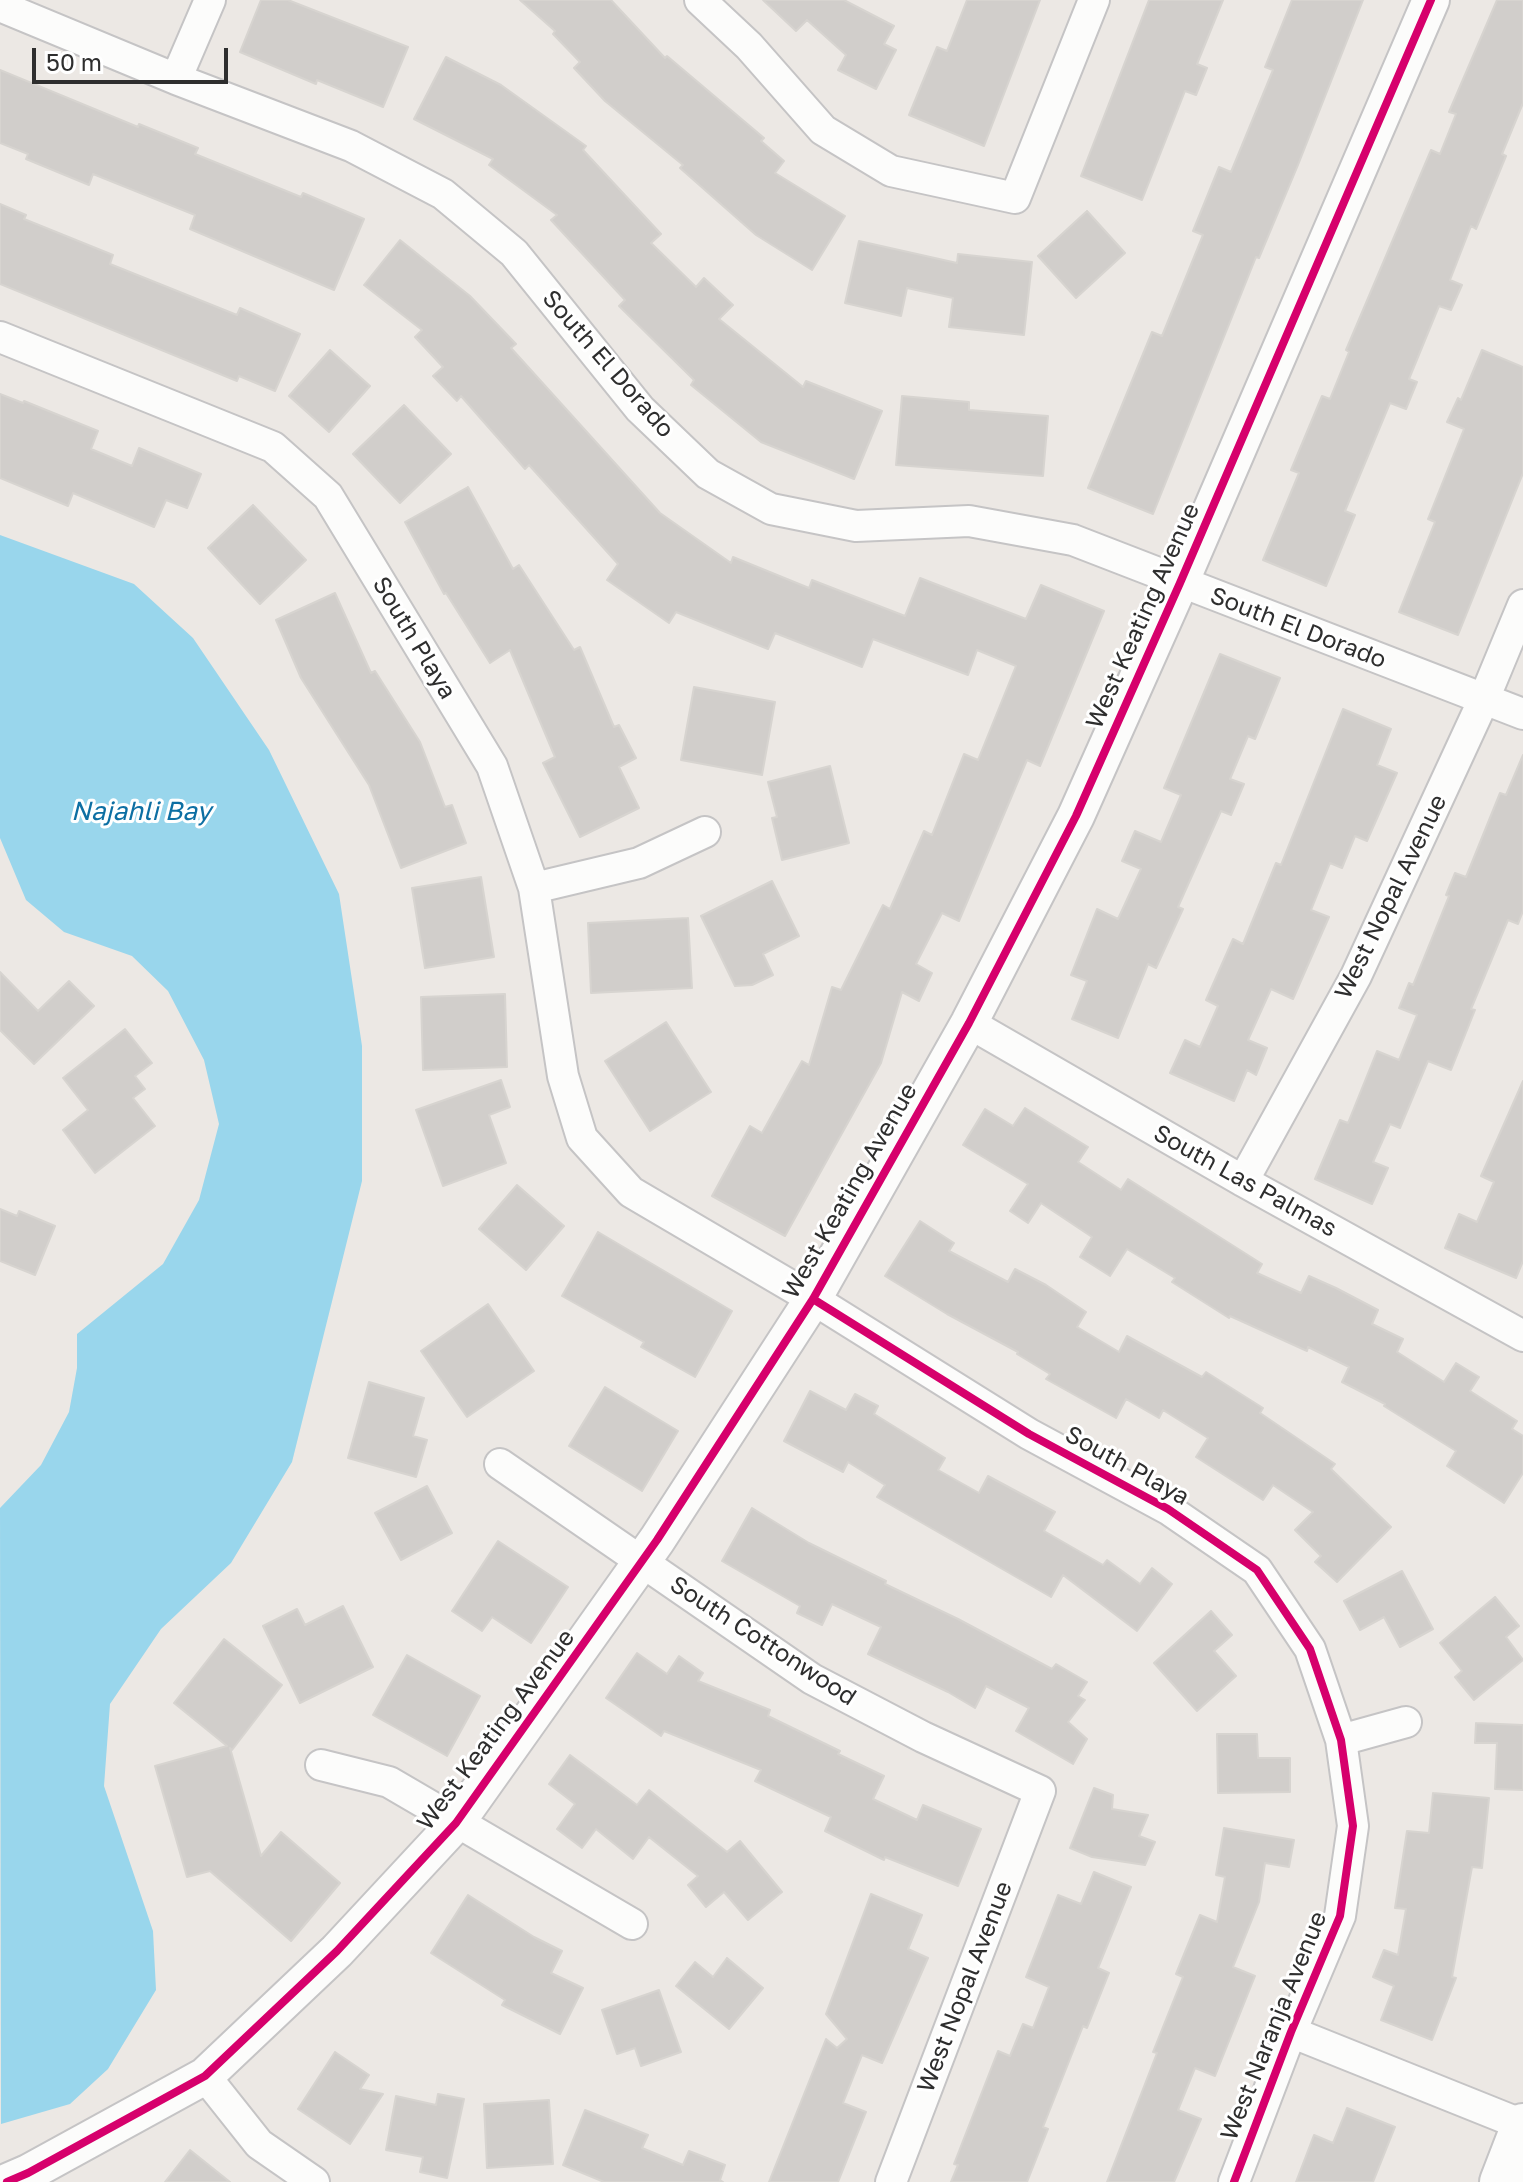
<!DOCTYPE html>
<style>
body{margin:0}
#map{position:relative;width:1523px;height:2182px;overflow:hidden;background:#ece8e4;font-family:"Golos Text",sans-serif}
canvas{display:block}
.scale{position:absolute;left:32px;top:48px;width:196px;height:36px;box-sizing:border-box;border:4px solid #2e2e2e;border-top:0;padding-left:10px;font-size:24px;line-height:28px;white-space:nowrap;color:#2e2e2e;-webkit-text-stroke:6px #fff;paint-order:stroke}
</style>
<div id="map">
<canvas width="1523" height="2182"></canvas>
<div class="scale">50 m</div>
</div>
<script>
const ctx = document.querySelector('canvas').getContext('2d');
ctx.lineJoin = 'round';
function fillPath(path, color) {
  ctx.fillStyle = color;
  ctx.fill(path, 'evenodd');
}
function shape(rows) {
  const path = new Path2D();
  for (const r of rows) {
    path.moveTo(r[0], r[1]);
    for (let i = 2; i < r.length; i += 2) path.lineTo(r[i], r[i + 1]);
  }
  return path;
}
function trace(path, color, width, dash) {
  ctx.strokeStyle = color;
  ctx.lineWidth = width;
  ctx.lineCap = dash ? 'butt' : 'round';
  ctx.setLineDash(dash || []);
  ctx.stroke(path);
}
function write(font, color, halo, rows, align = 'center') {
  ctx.font = font + ' "Golos Text",sans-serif';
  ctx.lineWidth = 6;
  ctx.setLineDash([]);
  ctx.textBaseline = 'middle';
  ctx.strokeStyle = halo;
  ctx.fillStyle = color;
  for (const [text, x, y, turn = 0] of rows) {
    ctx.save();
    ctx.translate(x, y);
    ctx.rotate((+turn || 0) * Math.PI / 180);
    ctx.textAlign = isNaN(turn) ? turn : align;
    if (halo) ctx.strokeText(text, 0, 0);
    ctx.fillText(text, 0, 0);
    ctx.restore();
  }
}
fillPath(shape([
 [0,535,134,584,193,638,269,750,339,894,362,1046,362,1181,292,1462,231,1563,161,1629,110,1704,104,1786,153,1931,156,1990,108,2069,70,2104,1,2124,0,1508,41,1465,69,1412,77,1368,77,1334,163,1264,199,1200,219,1124,204,1060,168,991,132,956,64,932,26,900,0,838]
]), '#99d6ec');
const building = shape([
 [261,0,288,0,408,47,383,107,317,80,316,84,240,52,261,0],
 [520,0,611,0,665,58,667,56,764,138,761,141,784,161,775,173,845,216,812,270,756,235,680,168,683,165,605,101,574,68,580,62,553,34,555,31,520,0],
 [763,0,844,0,894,26,884,44,896,50,876,89,838,70,846,55,807,20,796,31,763,0],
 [967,0,1040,0,984,146,909,115,937,47,947,51,967,0],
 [1149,0,1223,0,1197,64,1207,68,1196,95,1185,91,1142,200,1081,176,1149,0],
 [1292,0,1363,0,1298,165,1259,258,1256,257,1153,514,1088,488,1152,332,1162,336,1203,235,1193,231,1219,167,1231,172,1273,70,1265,67,1292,0],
 [1497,0,1523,0,1523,103,1502,154,1506,156,1476,229,1471,226,1450,280,1462,285,1451,310,1439,306,1409,379,1417,382,1406,409,1390,403,1345,511,1355,515,1326,586,1263,560,1299,473,1291,470,1322,396,1330,399,1349,352,1346,350,1431,150,1440,154,1456,114,1449,112,1497,0],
 [446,57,501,85,586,146,583,150,661,234,651,243,696,287,704,278,733,305,719,319,803,387,806,381,882,411,854,479,761,442,691,385,694,380,619,306,625,300,551,220,557,215,489,165,493,159,414,119,446,57],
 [0,70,138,127,139,124,198,148,195,154,301,197,303,193,364,219,334,290,190,229,195,215,93,174,89,185,26,159,28,154,0,143,0,70],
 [0,204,26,215,24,219,113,255,110,264,237,315,240,308,300,334,275,391,239,376,237,381,0,284,0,204],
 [1087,211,1125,253,1076,298,1038,256,1087,211],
 [400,240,470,296,516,344,511,348,660,513,731,563,733,557,809,588,812,580,905,616,920,578,1026,619,1041,585,1104,611,1040,766,1027,760,959,921,942,913,916,964,932,973,919,1001,902,992,881,1063,785,1236,712,1196,750,1126,762,1133,802,1061,809,1065,832,987,841,990,883,905,890,909,924,831,932,835,964,754,978,760,1016,666,977,650,968,675,873,639,862,667,775,633,768,649,676,612,669,623,607,580,618,564,529,465,525,469,461,396,457,401,433,376,443,367,415,337,422,330,364,285,400,240],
 [859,241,957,263,958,254,1032,262,1024,335,949,327,953,298,907,288,901,316,845,303,859,241],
 [330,350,370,386,329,432,289,396,330,350],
 [1482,350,1523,367,1523,473,1458,635,1399,612,1435,522,1428,519,1464,429,1447,422,1458,398,1461,400,1482,350],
 [0,394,23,403,24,401,98,431,91,449,132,466,139,448,201,474,187,508,166,500,154,527,73,493,68,506,0,478,0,394],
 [902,396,969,402,969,410,1048,416,1043,476,896,465,902,396],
 [404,405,451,454,400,503,353,454,404,405],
 [468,487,513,569,519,565,574,650,580,647,614,727,619,725,636,758,619,767,639,808,580,837,543,763,555,757,510,650,490,663,446,593,444,594,405,522,468,487],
 [253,505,306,560,260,604,208,548,253,505],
 [335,593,371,673,375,671,420,742,445,807,452,805,466,843,401,868,369,785,301,678,276,620,335,593],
 [1220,654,1280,678,1255,739,1248,736,1230,779,1244,784,1231,815,1221,811,1178,907,1183,909,1156,968,1148,964,1118,1038,1072,1019,1087,981,1071,975,1097,909,1118,919,1141,869,1122,861,1135,831,1161,842,1181,795,1164,788,1220,654],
 [694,687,775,702,762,775,681,760,694,687],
 [1343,709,1391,729,1377,765,1397,773,1367,841,1355,836,1342,868,1330,863,1311,910,1329,917,1293,999,1271,989,1248,1040,1267,1048,1256,1075,1247,1070,1234,1101,1170,1073,1185,1040,1200,1047,1218,1006,1206,1000,1233,939,1243,944,1276,863,1281,865,1343,709],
 [1523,755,1523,911,1518,924,1508,920,1471,1009,1475,1010,1451,1070,1428,1061,1400,1128,1390,1124,1373,1162,1388,1168,1372,1204,1315,1179,1340,1120,1348,1123,1377,1051,1399,1060,1417,1015,1399,1008,1409,983,1413,985,1449,896,1446,895,1455,873,1466,877,1500,793,1506,795,1523,755],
 [830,766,849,843,782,860,772,818,777,817,768,782,830,766],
 [481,877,494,957,425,968,412,888,481,877],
 [772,881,799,936,763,954,773,975,752,985,735,986,701,916,772,881],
 [688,918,692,988,591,993,588,923,688,918],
 [0,972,38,1011,69,981,94,1006,34,1064,0,1030,0,972],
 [505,994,507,1067,423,1070,421,997,505,994],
 [666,1022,711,1092,650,1131,605,1061,666,1022],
 [125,1029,152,1063,135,1076,145,1089,133,1098,155,1126,95,1173,63,1130,88,1110,63,1078,125,1029],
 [501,1080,510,1107,489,1115,506,1163,443,1186,416,1110,501,1080],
 [1523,1081,1523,1261,1516,1278,1445,1248,1459,1214,1477,1222,1494,1182,1481,1176,1523,1081],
 [1025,1108,1088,1147,1078,1162,1121,1190,1128,1179,1262,1264,1257,1273,1301,1293,1309,1276,1336,1288,1378,1310,1372,1324,1403,1339,1397,1352,1444,1382,1456,1363,1479,1377,1470,1391,1517,1421,1512,1429,1523,1436,1523,1473,1504,1503,1447,1466,1456,1451,1384,1406,1385,1404,1342,1382,1349,1367,1308,1347,1307,1351,1230,1316,1229,1318,1172,1282,1175,1278,1127,1249,1110,1276,1080,1257,1092,1237,1041,1203,1028,1223,1010,1211,1028,1184,963,1145,985,1109,1013,1126,1025,1108],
 [517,1185,564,1226,526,1270,479,1229,517,1185],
 [0,1209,17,1216,19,1211,55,1226,35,1275,0,1261,0,1209],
 [920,1221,954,1243,949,1251,1008,1282,1015,1269,1046,1285,1086,1312,1077,1327,1119,1352,1127,1336,1202,1377,1206,1372,1263,1408,1260,1413,1335,1464,1331,1469,1391,1527,1337,1582,1315,1562,1321,1556,1295,1530,1313,1512,1273,1485,1263,1500,1196,1457,1208,1438,1163,1410,1159,1418,1126,1399,1116,1418,1046,1379,1050,1374,1017,1354,1018,1352,947,1314,885,1276,920,1221],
 [598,1232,732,1311,695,1377,641,1347,644,1342,562,1296,598,1232],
 [488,1304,534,1371,467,1417,421,1351,488,1304],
 [369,1382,424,1398,413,1436,427,1440,416,1477,348,1458,369,1382],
 [605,1387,678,1431,642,1491,569,1446,605,1387],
 [810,1391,846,1410,855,1394,878,1406,874,1414,945,1458,938,1470,979,1493,988,1476,1055,1512,1044,1531,1103,1565,1107,1560,1140,1584,1152,1568,1172,1584,1137,1631,1063,1575,1051,1597,877,1497,885,1485,848,1462,843,1472,784,1441,810,1391],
 [427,1486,452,1533,401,1560,375,1513,427,1486],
 [752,1508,809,1543,886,1581,885,1584,958,1619,1052,1669,1056,1664,1087,1682,1078,1696,1085,1700,1068,1722,1087,1739,1073,1764,1016,1731,1029,1708,986,1686,975,1708,948,1692,868,1654,881,1627,832,1604,822,1625,797,1613,800,1606,722,1561,752,1508],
 [498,1541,568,1587,531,1643,492,1617,482,1631,452,1611,498,1541],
 [1402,1571,1433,1629,1400,1647,1384,1617,1360,1630,1344,1601,1402,1571],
 [1495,1597,1519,1626,1506,1637,1523,1660,1474,1700,1455,1677,1462,1671,1440,1643,1495,1597],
 [343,1606,373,1667,300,1703,263,1626,297,1609,305,1625,343,1606],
 [1211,1611,1232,1635,1214,1651,1236,1676,1197,1711,1154,1663,1211,1611],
 [224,1639,282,1685,232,1750,230,1748,261,1856,281,1832,340,1883,291,1941,210,1871,187,1877,155,1766,227,1746,174,1703,224,1639],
 [637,1653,667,1674,679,1656,703,1673,698,1681,770,1710,768,1716,840,1751,838,1754,884,1776,873,1799,917,1820,923,1805,981,1829,958,1886,885,1857,884,1860,825,1831,831,1817,755,1781,761,1770,664,1731,661,1736,606,1698,637,1653],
 [407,1655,480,1696,447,1756,373,1715,407,1655],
 [1476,1723,1523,1725,1523,1790,1495,1789,1497,1743,1475,1743,1476,1723],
 [1217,1734,1257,1734,1258,1758,1290,1758,1290,1792,1218,1793,1217,1734],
 [570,1755,637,1805,649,1790,727,1852,740,1841,782,1892,748,1920,724,1892,706,1907,688,1885,698,1876,649,1837,633,1859,596,1829,582,1848,557,1829,575,1804,549,1784,570,1755],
 [1094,1788,1113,1795,1112,1809,1148,1815,1139,1836,1155,1842,1145,1865,1092,1857,1070,1848,1094,1788],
 [1433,1793,1489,1798,1482,1868,1472,1867,1452,1977,1456,1978,1432,2040,1381,2020,1394,1986,1373,1977,1384,1950,1398,1955,1406,1909,1395,1908,1407,1831,1429,1833,1433,1793],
 [1224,1828,1294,1840,1289,1867,1265,1863,1259,1902,1233,1967,1255,1976,1215,2076,1195,2068,1178,2110,1201,2119,1174,2182,1107,2182,1157,2053,1153,2052,1183,1977,1176,1974,1200,1915,1217,1922,1225,1877,1216,1875,1224,1828],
 [1094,1872,1131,1887,1098,1968,1109,1973,1087,2028,1083,2026,1043,2127,1048,2129,1027,2182,951,2182,958,2165,954,2164,998,2051,1010,2056,1023,2024,1033,2028,1049,1987,1026,1977,1058,1895,1081,1904,1094,1872],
 [871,1894,922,1915,908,1949,928,1958,882,2063,862,2055,843,2103,866,2112,838,2182,769,2182,826,2039,837,2048,847,2039,826,2014,871,1894],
 [468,1895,534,1937,562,1951,551,1973,583,1988,560,2034,502,2005,505,2000,431,1953,468,1895],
 [727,1958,763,1988,729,2029,676,1986,695,1962,713,1977,727,1958],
 [659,1990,681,2052,641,2066,635,2048,617,2054,602,2010,659,1990],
 [335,2052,369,2075,360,2089,383,2094,350,2144,298,2109,335,2052],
 [438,2094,464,2099,447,2178,420,2172,423,2157,386,2150,396,2096,436,2105,438,2094],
 [549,2100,553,2164,487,2168,484,2104,549,2100],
 [1347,2108,1395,2127,1373,2182,1296,2182,1314,2135,1333,2143,1347,2108],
 [585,2110,648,2135,642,2148,683,2165,689,2151,725,2165,720,2180,723,2182,604,2182,563,2165,585,2110],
 [190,2150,230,2182,165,2182,190,2150]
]);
fillPath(building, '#d1cecb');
trace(building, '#d7d4d0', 2);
const minor = shape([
 [700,0,749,46,823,130,891,171,1015,198,1094,0],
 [0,6,176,79,351,146,443,194,514,253,640,409,708,474,771,509,856,526,969,521,1073,540,1523,714],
 [176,79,210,0],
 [0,337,273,447,328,496,492,766,534,888,563,1076,582,1138,631,1192,813,1299,1029,1434,1168,1509,1257,1570,1310,1649,1341,1740,1353,1826,1340,1916,1291,2032,1234,2182],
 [534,888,639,863,705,832],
 [969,1023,1243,1181,1523,1336],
 [1243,1181,1356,976,1484,699,1523,605],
 [500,1464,812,1679,923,1737,1040,1791,891,2182],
 [1341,1740,1406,1722],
 [321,1765,389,1782,632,1924],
 [1291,2032,1523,2125],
 [205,2076,259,2144,314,2182]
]);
const tertiary = shape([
 [7,2182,28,2173,205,2076,337,1951,456,1823,657,1540,813,1299,969,1023,1076,816,1180,583,1431,0]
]);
const secondary = shape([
 [1501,2182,1523,2125]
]);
trace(minor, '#c5c4c5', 34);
trace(tertiary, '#c5c4c5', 40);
trace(secondary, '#c5c4c5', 46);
trace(minor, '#fcfcfb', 30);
trace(tertiary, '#fcfcfb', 36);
trace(secondary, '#fcfcfb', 42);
trace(shape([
 [813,1299,1029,1434,1168,1509,1257,1570,1310,1649,1341,1740,1353,1826,1340,1916,1291,2032,1234,2182],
 [7,2182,28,2173,205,2076,337,1951,456,1823,657,1540,813,1299,969,1023,1076,816,1180,583,1431,0]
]), '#d6006c', 8);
write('24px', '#2e2e2e', '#fff', [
 ["South El Dorado",608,364,49],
 ["West Keating Avenue",1143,616,-66],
 ["South El Dorado",1298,628,21],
 ["South Playa",414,638,59],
 ["West Nopal Avenue",1391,897,-64],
 ["South Las Palmas",1245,1181,29],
 ["West Keating Avenue",850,1191,-60],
 ["South Playa",1127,1466,29],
 ["South Cottonwood",763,1641,33],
 ["West Keating Avenue",496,1730,-53],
 ["West Nopal Avenue",965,1987,-69],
 ["West Naranja Avenue",1274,2026,-68]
]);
write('italic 26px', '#0d6fa3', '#fff', [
 ["Najahli Bay",141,812]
]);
</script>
